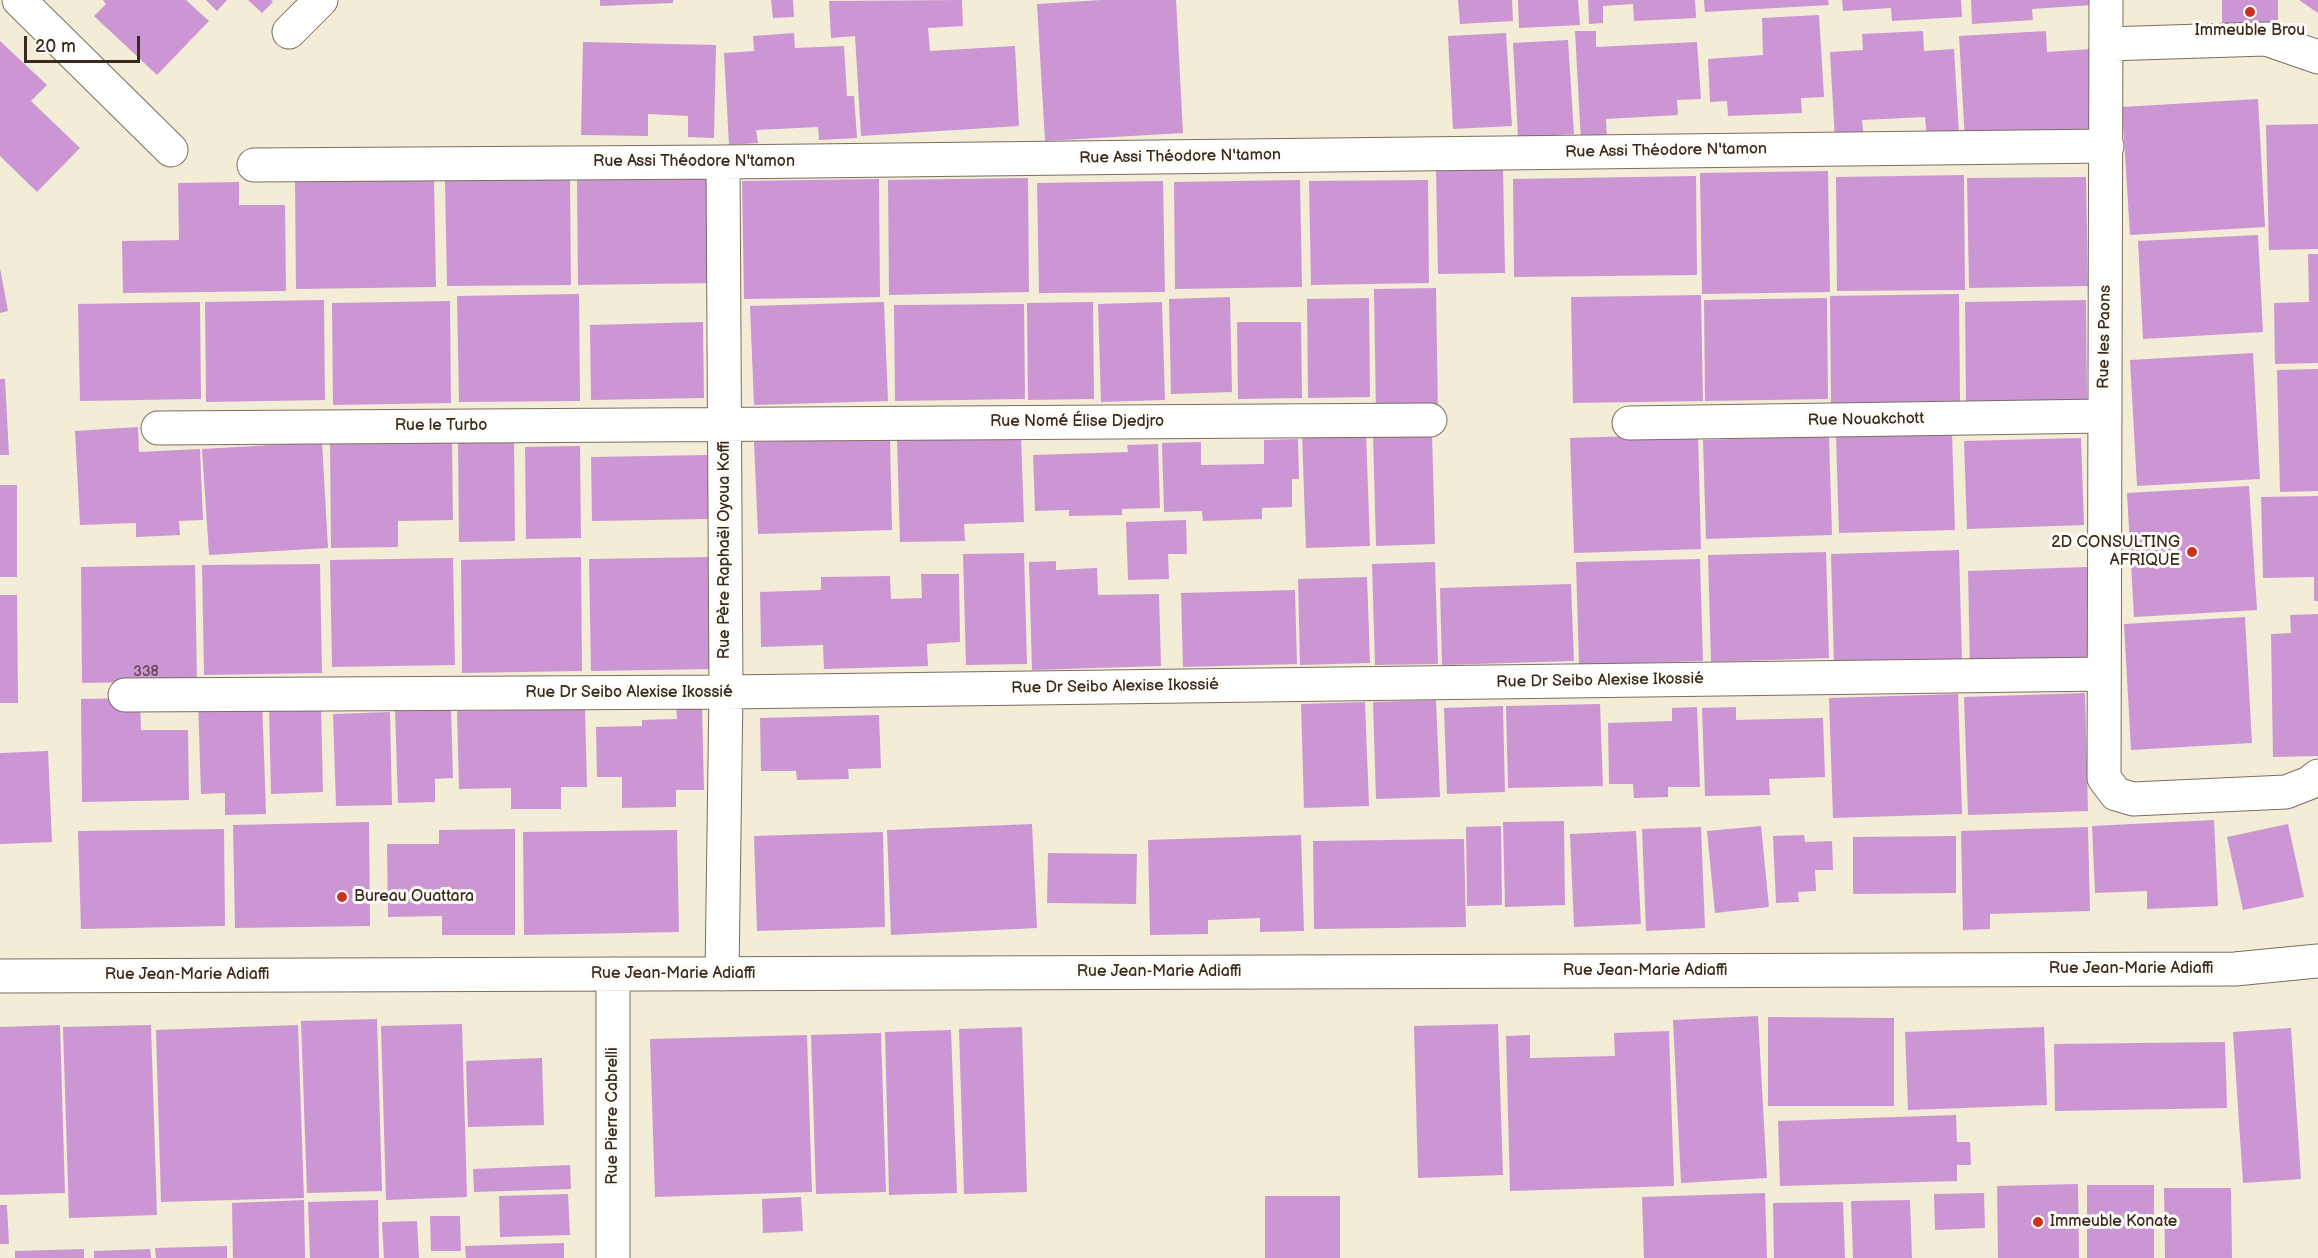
<!DOCTYPE html>
<meta charset="utf-8">
<style>
body{margin:0}
#map{position:relative;width:2318px;height:1258px;overflow:hidden;background:#f3ecd7;font-family:"Balsamiq Sans",sans-serif}
canvas{display:block}
.scale{position:absolute;left:24px;top:36px;width:116px;height:27px;box-sizing:border-box;border:3px solid #3b2a1e;border-top:0;padding-left:8px;font-size:18px;line-height:21px;white-space:nowrap;color:#3b2a1e;-webkit-text-stroke:4px #fdfcf7;paint-order:stroke}
</style>
<div id="map">
<canvas width="2318" height="1258"></canvas>
<div class="scale">20 m</div>
</div>
<script>
const ctx = document.querySelector('canvas').getContext('2d');
ctx.lineJoin = 'round';
function fillPath(path, color) {
  ctx.fillStyle = color;
  ctx.fill(path, 'evenodd');
}
function shape(rows) {
  const path = new Path2D();
  for (const r of rows) {
    path.moveTo(r[0], r[1]);
    for (let i = 2; i < r.length; i += 2) path.lineTo(r[i], r[i + 1]);
  }
  return path;
}
function trace(path, color, width, dash) {
  ctx.strokeStyle = color;
  ctx.lineWidth = width;
  ctx.lineCap = dash ? 'butt' : 'round';
  ctx.setLineDash(dash || []);
  ctx.stroke(path);
}
function write(font, color, halo, rows, align = 'center') {
  ctx.font = font + ' "Balsamiq Sans",sans-serif';
  ctx.lineWidth = 6;
  ctx.setLineDash([]);
  ctx.textBaseline = 'middle';
  ctx.strokeStyle = halo;
  ctx.fillStyle = color;
  for (const [text, x, y, turn = 0] of rows) {
    ctx.save();
    ctx.translate(x, y);
    ctx.rotate((+turn || 0) * Math.PI / 180);
    ctx.textAlign = isNaN(turn) ? turn : align;
    if (halo) ctx.strokeText(text, 0, 0);
    ctx.fillText(text, 0, 0);
    ctx.restore();
  }
}
fillPath(shape([
 [103,0,186,0,209,21,157,75,94,16,106,4],
 [206,0,227,0,217,11],
 [248,0,271,0,273,2,262,13],
 [600,0,673,0,673,3,600,6],
 [771,0,793,0,794,17,773,18],
 [962,0,963,26,928,28,930,51,1015,46,1019,126,861,136,855,36,831,38,829,1],
 [1102,0,1176,0,1183,133,1045,141,1037,4],
 [1458,0,1512,0,1513,21,1460,24],
 [1518,0,1578,0,1580,25,1519,28],
 [1588,0,1695,0,1696,18,1634,21,1633,4,1603,6,1603,23,1589,24],
 [1704,0,1828,0,1829,5,1705,12],
 [1842,0,1961,0,1962,17,1892,21,1891,8,1843,11],
 [1971,0,2093,0,2093,5,2032,9,2033,20,1972,24],
 [2222,0,2278,0,2278,24,2222,26],
 [2299,0,2318,0,2318,13],
 [1819,15,1824,97,1801,98,1802,113,1728,116,1727,101,1710,102,1708,59,1763,55,1762,18],
 [1575,31,1596,31,1596,47,1697,42,1701,99,1677,100,1678,115,1606,119,1607,141,1581,142],
 [1923,31,1924,51,1954,49,1959,134,1927,136,1925,117,1862,120,1864,139,1835,141,1830,52,1863,50,1862,34],
 [2046,31,2047,52,2091,49,2096,134,1965,141,1959,36],
 [794,33,795,48,844,46,847,96,854,96,857,138,819,140,818,127,756,130,758,143,729,145,724,53,754,51,753,36],
 [1506,33,1512,126,1453,129,1448,36],
 [1568,40,1574,134,1518,137,1513,43],
 [0,41,47,85,31,101,80,148,37,192,0,156],
 [583,42,716,45,714,138,688,137,688,116,648,114,648,136,581,135],
 [2258,99,2265,227,2130,235,2122,107],
 [2318,124,2318,249,2269,250,2266,125],
 [1503,167,1505,273,1438,274,1436,168],
 [1828,171,1830,292,1702,294,1700,173],
 [1964,175,1965,290,1837,291,1836,177],
 [1696,176,1697,275,1514,277,1513,179],
 [2086,177,2088,286,1969,288,1967,178],
 [434,178,436,287,296,289,295,180],
 [1028,178,1029,292,889,295,888,180],
 [570,179,571,285,447,286,445,181],
 [717,179,718,283,578,285,577,180],
 [879,179,880,297,744,299,742,181],
 [1300,180,1302,287,1175,289,1174,182],
 [1428,180,1429,283,1311,285,1309,181],
 [1163,181,1165,292,1039,293,1037,183],
 [239,182,239,205,285,205,286,291,123,293,122,241,179,240,178,183],
 [2258,235,2263,332,2143,339,2138,241],
 [2308,254,2318,254,2318,363,2275,364,2274,303,2309,302],
 [0,268,8,311,0,313],
 [1436,288,1438,414,1376,415,1374,289],
 [579,294,580,401,459,402,457,296],
 [1959,294,1960,401,1831,403,1830,296],
 [1701,295,1703,401,1573,403,1571,297],
 [1230,297,1232,392,1171,394,1169,299],
 [1369,298,1370,397,1308,398,1307,299],
 [1827,298,1828,399,1705,401,1704,300],
 [324,300,325,400,206,402,205,302],
 [2086,300,2087,401,1966,402,1965,302],
 [450,301,451,403,333,405,332,303],
 [200,302,201,399,80,401,78,304],
 [884,302,888,401,754,405,750,306],
 [1093,302,1094,399,1028,400,1027,303],
 [1162,302,1165,400,1101,402,1098,304],
 [1024,304,1025,399,895,401,894,305],
 [703,322,704,398,591,400,590,325],
 [1237,322,1301,322,1302,398,1238,399],
 [2253,353,2260,479,2137,486,2130,360],
 [2318,369,2318,491,2280,492,2277,370],
 [0,379,5,379,9,455,0,455],
 [138,427,139,452,200,449,203,520,179,521,180,535,136,537,136,523,80,525,75,431],
 [1366,432,1370,546,1306,548,1302,434],
 [1432,433,1435,544,1376,546,1373,435],
 [1952,433,1955,530,1839,533,1836,436],
 [1698,434,1701,549,1574,553,1570,438],
 [1021,435,1024,522,964,524,965,541,900,542,897,439],
 [1829,436,1832,535,1706,539,1703,440],
 [514,438,515,541,459,542,458,440],
 [890,438,892,530,758,534,754,442],
 [2081,438,2084,525,1967,529,1964,441],
 [1298,439,1299,479,1292,479,1292,507,1262,508,1262,519,1203,521,1202,511,1164,512,1162,443,1201,442,1201,465,1264,464,1264,440],
 [452,440,453,520,398,521,398,547,331,548,330,442],
 [322,442,328,548,209,555,202,449],
 [1158,444,1160,508,1122,509,1122,515,1069,516,1069,510,1035,511,1033,455,1128,452,1127,445],
 [580,446,581,538,526,539,525,447],
 [708,455,709,519,592,521,591,457],
 [0,485,17,485,17,577,0,577],
 [2249,486,2257,610,2134,617,2127,493],
 [2318,496,2318,601,2314,601,2314,577,2263,578,2261,497],
 [1186,520,1187,554,1168,554,1169,579,1128,580,1126,522],
 [1959,550,1962,661,1834,665,1831,554],
 [1826,552,1829,658,1711,662,1708,555],
 [1024,553,1027,664,966,665,963,554],
 [581,557,582,671,462,673,461,560],
 [712,557,713,669,591,671,589,559],
 [453,558,455,665,332,667,330,560],
 [1700,559,1703,661,1579,665,1576,562],
 [1056,561,1056,570,1097,568,1098,595,1159,594,1161,666,1032,670,1029,562],
 [1435,562,1438,664,1375,665,1372,564],
 [320,564,322,673,204,675,202,565],
 [195,565,197,681,82,683,81,567],
 [2087,567,2089,664,1970,668,1968,571],
 [921,574,959,574,960,642,927,644,928,666,824,669,823,645,761,647,760,592,821,590,821,577,890,576,891,599,922,598],
 [1367,577,1370,663,1300,665,1298,579],
 [1571,584,1574,661,1442,665,1440,588],
 [1295,590,1297,664,1183,667,1181,593],
 [0,595,17,595,18,703,0,703],
 [2318,614,2318,756,2273,757,2271,634,2291,633,2290,615],
 [2245,617,2252,743,2131,750,2124,624],
 [2085,693,2088,811,1968,815,1964,697],
 [1958,694,1962,814,1833,818,1829,698],
 [140,698,141,730,188,730,189,800,82,802,81,699],
 [262,698,266,814,225,815,225,793,201,794,198,700],
 [1436,700,1440,797,1376,799,1373,702],
 [1365,702,1369,806,1304,808,1301,704],
 [321,704,323,792,271,794,269,705],
 [1600,704,1603,786,1508,788,1506,706],
 [702,705,704,790,676,790,676,807,622,808,622,777,597,777,596,727,642,726,642,720,677,719,676,706],
 [1503,706,1505,792,1447,794,1444,708],
 [1697,707,1700,787,1668,787,1668,797,1634,798,1633,784,1609,784,1608,723,1672,721,1672,708],
 [1736,707,1736,720,1823,718,1825,777,1769,779,1770,795,1705,796,1702,708],
 [451,708,453,778,435,779,435,802,398,803,395,710],
 [585,709,587,787,561,787,561,809,511,809,511,788,459,789,457,711],
 [390,712,392,805,336,806,333,714],
 [879,715,881,768,848,769,849,779,797,780,796,771,761,771,760,718],
 [48,751,52,842,0,844,0,753],
 [2214,820,2218,906,2147,909,2147,891,2095,893,2092,826],
 [1564,821,1565,905,1505,907,1503,822],
 [369,822,370,926,235,928,233,825],
 [1032,824,1037,928,891,935,887,830],
 [2288,824,2304,897,2243,910,2227,837],
 [1501,826,1502,905,1467,906,1466,827],
 [1761,826,1769,907,1715,913,1707,831],
 [1701,827,1705,928,1646,931,1642,829],
 [2088,827,2090,911,1990,914,1990,929,1963,930,1961,831],
 [224,829,225,926,81,929,78,831],
 [515,829,515,935,442,935,442,916,388,917,387,844,439,844,439,830],
 [677,830,679,932,524,935,523,832],
 [1636,831,1641,924,1574,927,1570,834],
 [883,832,885,927,757,931,754,836],
 [1301,835,1304,931,1260,932,1260,918,1208,920,1208,934,1150,935,1148,840],
 [1804,835,1805,842,1832,841,1833,870,1815,870,1816,891,1798,892,1799,902,1776,903,1773,836],
 [1956,836,1956,893,1853,894,1853,837],
 [1464,839,1466,927,1314,929,1313,841],
 [1048,853,1137,854,1136,904,1047,903],
 [1758,1016,1767,1178,1681,1183,1673,1020],
 [1768,1017,1894,1018,1894,1106,1768,1106],
 [377,1019,382,1191,307,1193,301,1021],
 [462,1024,467,1197,386,1200,381,1026],
 [1498,1024,1503,1175,1418,1178,1414,1026],
 [60,1025,65,1193,0,1195,0,1027],
 [151,1025,157,1215,69,1218,63,1027],
 [298,1025,304,1198,161,1202,156,1030],
 [1022,1027,1027,1192,964,1194,959,1029],
 [2044,1027,2047,1105,1908,1110,1905,1032],
 [2291,1028,2301,1179,2243,1183,2233,1032],
 [951,1030,957,1193,889,1195,885,1032],
 [1669,1031,1674,1186,1510,1191,1506,1036,1530,1035,1530,1058,1615,1056,1614,1033],
 [881,1033,886,1192,816,1194,811,1035],
 [807,1035,812,1192,655,1197,650,1039],
 [2225,1042,2227,1108,2055,1111,2054,1044],
 [542,1058,544,1125,468,1127,466,1061],
 [1956,1115,1957,1142,1970,1142,1971,1165,1957,1165,1957,1181,1780,1186,1778,1121],
 [570,1165,571,1189,474,1192,473,1169],
 [2078,1184,2079,1258,1998,1258,1997,1186],
 [2087,1185,2154,1185,2154,1258,2087,1258],
 [2164,1188,2231,1188,2232,1258,2165,1258],
 [1765,1193,1767,1258,1644,1258,1642,1197],
 [1984,1193,1985,1228,1935,1230,1934,1194],
 [568,1194,570,1235,500,1237,499,1196],
 [1265,1196,1340,1196,1340,1258,1265,1258],
 [801,1197,803,1231,763,1233,762,1199],
 [304,1200,305,1258,233,1258,232,1203],
 [378,1200,379,1258,310,1258,308,1202],
 [1910,1200,1912,1258,1853,1258,1851,1201],
 [1843,1202,1845,1258,1774,1258,1773,1203],
 [0,1205,7,1205,9,1244,0,1244],
 [430,1216,460,1216,461,1251,431,1251],
 [417,1221,419,1258,384,1258,382,1222],
 [564,1243,564,1258,466,1258,465,1246],
 [227,1246,227,1258,156,1258,155,1248],
 [84,1249,84,1258,15,1258,15,1251],
 [150,1249,151,1258,94,1258,94,1251]
]), '#cb96d3');
const minor = shape([
 [19,0,171,150],
 [2106,0,2104,778,2116,794,2133,799,2286,792,2309,783,2318,776],
 [289,32,321,0],
 [2106,44,2266,39,2318,57],
 [254,165,723,162,2107,146],
 [1629,423,2104,416],
 [158,428,1430,420],
 [125,695,726,692,2104,674],
 [722,974,726,692,723,162],
 [0,976,2235,969,2318,961],
 [613,1258,613,974]
]);
trace(minor, '#7b6e5f', 35);
trace(minor, '#fff', 33);
for (const [x, y, r, color] of [
 [2250,12,6,"#c8321e"],
 [2192,552,6,"#c8321e"],
 [342,897,6,"#c8321e"],
 [2038,1222,6,"#c8321e"]
]) {
  const dot = new Path2D();
  dot.arc(x, y, r, 0, 2 * Math.PI);
  ctx.fillStyle = color;
  ctx.fill(dot);
  trace(dot, '#fdfcf7', 2);
}
write('14px', '#5f454b', null, [
 ["338",146,672]
]);
write('16px', '#3b2a1e', '#fdfcf7', [
 ["Immeuble Brou",2250,31,"center"],
 ["2D CONSULTING",2180,543,"right"],
 ["AFRIQUE",2180,561,"right"],
 ["Bureau Ouattara",354,897],
 ["Immeuble Konate",2050,1222]
], 'left');
write('16px', '#3b2a1e', '#fdfcf7', [
 ["Rue Assi Théodore N'tamon",1666,151,-1],
 ["Rue Assi Théodore N'tamon",1180,157,-1],
 ["Rue Assi Théodore N'tamon",694,162],
 ["Rue les Paons",2105,337,-89],
 ["Rue Nouakchott",1866,420,-1],
 ["Rue Nomé Élise Djedjro",1077,422],
 ["Rue le Turbo",441,426],
 ["Rue Père Raphaël Oyoua Koffi",725,550,-90],
 ["Rue Dr Seibo Alexise Ikossié",1600,681,-1],
 ["Rue Dr Seibo Alexise Ikossié",1115,687,-1],
 ["Rue Dr Seibo Alexise Ikossié",629,693],
 ["Rue Jean-Marie Adiaffi",2131,969],
 ["Rue Jean-Marie Adiaffi",1645,971],
 ["Rue Jean-Marie Adiaffi",1159,972],
 ["Rue Jean-Marie Adiaffi",673,974],
 ["Rue Jean-Marie Adiaffi",187,975],
 ["Rue Pierre Cabrelli",613,1116,-90]
]);
</script>
